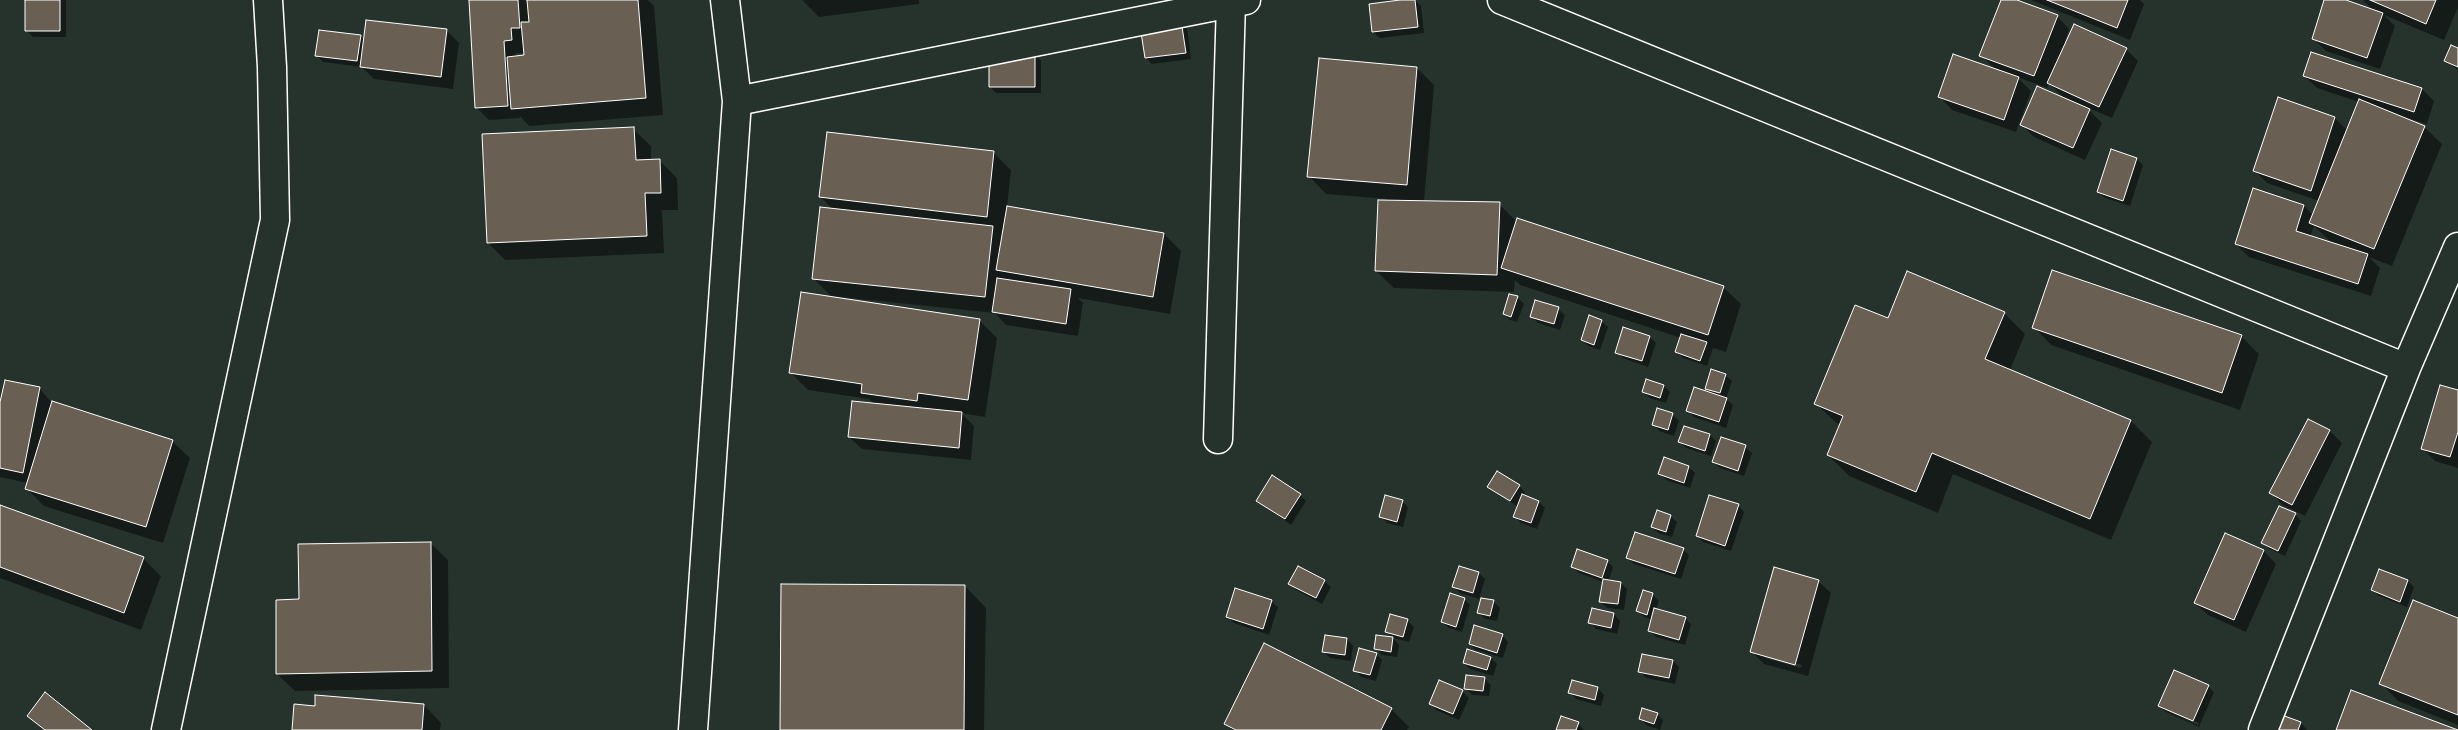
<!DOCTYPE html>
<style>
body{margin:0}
canvas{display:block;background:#26332d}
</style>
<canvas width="2458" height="730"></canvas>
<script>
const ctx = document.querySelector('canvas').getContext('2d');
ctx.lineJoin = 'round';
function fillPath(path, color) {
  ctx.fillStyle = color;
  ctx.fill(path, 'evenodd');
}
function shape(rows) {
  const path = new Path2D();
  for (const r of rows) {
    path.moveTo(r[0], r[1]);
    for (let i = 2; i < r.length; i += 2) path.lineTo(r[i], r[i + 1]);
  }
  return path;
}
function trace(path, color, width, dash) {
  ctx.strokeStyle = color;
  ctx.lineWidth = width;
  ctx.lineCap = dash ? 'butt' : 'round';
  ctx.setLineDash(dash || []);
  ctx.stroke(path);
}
fillPath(shape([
 [27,0,66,0,66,37,33,37,27,31],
 [470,0,524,0,529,4,529,0,648,0,654,6,663,115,529,126,520,116,520,118,489,120,476,107],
 [516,53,525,53,525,56,516,57],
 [802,0,919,0,919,4,819,17],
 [1412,0,1415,0,1421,6,1424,33,1380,38,1373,32],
 [2002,0,2014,0,2057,16,2069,29,2065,41,2126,49,2138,61,2112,118,2086,107,2102,123,2085,160,2034,137,2022,125,2065,99,2049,83,2047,88,2017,77,2031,91,2016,132,1952,110,1940,97,1996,70,1981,55],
 [2031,0,2140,0,2144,4,2130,40],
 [2326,0,2342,0,2374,11,2363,0,2458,0,2458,7,2444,40,2384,15,2395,26,2380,69,2326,51,2313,38],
 [1181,21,1187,27,1191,59,1152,64,1146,58],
 [446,30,459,43,453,89,374,79,362,67,323,62,316,55,360,36,365,41],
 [2458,49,2458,70,2446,61],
 [1035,54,1041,61,1041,93,996,93,990,87],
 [1417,68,1434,85,1424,202,1499,204,1517,222,1723,287,1741,304,1726,352,1713,348,1707,366,1683,358,1676,352,1681,338,1520,285,1515,280,1514,292,1394,288,1376,271,1387,199,1326,194,1309,176],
 [2304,76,2422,89,2434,101,2427,124,2410,119,2409,121,2424,127,2442,144,2392,266,2369,257,2380,268,2371,296,2249,257,2236,244,2253,190,2304,206,2313,215,2319,201,2267,183,2255,171,2335,118,2348,131,2359,102,2317,88],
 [2314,226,2332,243,2310,237],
 [633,129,651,146,651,161,659,160,677,178,678,210,662,210,664,253,505,260,488,243],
 [829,134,994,153,1011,170,1007,207,1164,234,1181,251,1170,314,1078,298,1083,303,1078,336,1006,325,995,313,831,296,813,278,833,210,821,197],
 [2137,159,2143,165,2130,206,2105,198,2098,192],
 [1517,297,1524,304,1517,322,1510,320,1504,314],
 [1558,309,1565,315,1560,330,1538,323,1532,317],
 [2004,313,2025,334,2010,370,2131,421,2152,442,2111,540,1953,474,1938,513,1849,476,1828,455,1840,426,1816,404,1889,320],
 [980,321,997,338,985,417,961,413,974,426,971,460,862,449,849,437,875,405,869,399,808,390,790,372],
 [1601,321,1608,327,1600,350,1588,346,1582,340],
 [2034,327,2241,336,2259,354,2240,410,2051,345],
 [1650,337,1656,343,1648,367,1623,358,1617,352],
 [1725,375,1732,381,1726,399,1733,405,1726,428,1694,417,1688,410,1713,395,1706,388],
 [1647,381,1664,386,1670,392,1666,403,1650,398,1644,392],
 [39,388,52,403,172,441,190,458,163,543,44,506,26,488,28,483,0,477,0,409],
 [2458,392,2458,468,2435,461,2423,449],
 [1672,414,1679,421,1674,436,1659,431,1653,424],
 [2309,420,2330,431,2342,443,2305,516,2283,505,2271,493],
 [1684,427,1710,435,1716,441,1711,456,1686,448,1680,442],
 [1745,447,1752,453,1744,476,1720,468,1714,462],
 [1689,467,1695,473,1690,488,1666,480,1660,474],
 [1519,486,1525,492,1523,496,1539,502,1545,508,1537,529,1521,523,1514,516,1518,507,1488,487],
 [1300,495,1306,501,1291,525,1258,501],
 [1402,501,1408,507,1403,527,1387,523,1380,516],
 [1738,505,1744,512,1731,551,1703,542,1697,536],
 [0,506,144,559,161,576,141,630,0,578],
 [2295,514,2301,521,2285,556,2269,549,2263,543],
 [1670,516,1677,522,1672,537,1658,533,1652,527],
 [2225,535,2264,551,2276,564,2246,632,2208,615,2195,603],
 [430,543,448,560,449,688,295,691,277,674,300,601],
 [1683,549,1689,555,1681,579,1634,564,1628,558],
 [1607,561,1613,567,1609,581,1621,583,1627,589,1624,610,1607,608,1601,602,1603,582,1579,573,1572,567],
 [2380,570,2408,581,2414,587,2407,607,2379,596,2372,590],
 [1479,573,1485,579,1479,599,1460,593,1454,587],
 [1324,581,1331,587,1322,604,1296,590,1290,584],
 [1818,581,1831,593,1808,676,1764,664,1752,652],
 [1765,655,1802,665,1801,668,1765,658],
 [965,586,986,608,984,730,781,730],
 [1652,594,1659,601,1656,609,1685,618,1691,624,1685,645,1656,637,1650,631,1652,620,1644,617,1638,611],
 [1464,599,1470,605,1462,632,1449,628,1442,622],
 [1271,601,1278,607,1269,635,1234,623,1228,617],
 [1493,601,1500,608,1497,621,1485,619,1479,613],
 [1593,609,1614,614,1620,621,1617,634,1596,629,1590,622],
 [2458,619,2458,725,2398,701,2381,683],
 [1407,620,1414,627,1409,642,1393,638,1387,632],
 [1502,635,1508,642,1503,658,1476,650,1470,644],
 [1393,638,1399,645,1397,657,1382,655,1376,649],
 [1347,639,1353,646,1351,661,1330,658,1324,652],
 [1376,654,1382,660,1376,681,1361,677,1355,670],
 [1491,658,1497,664,1493,676,1470,669,1464,663],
 [1673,661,1679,667,1675,684,1646,678,1640,671],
 [1484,678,1491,685,1489,696,1472,695,1466,688],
 [1573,681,1598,688,1604,695,1601,706,1576,699,1570,692],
 [2208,686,2214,692,2199,727,2166,712,2159,706],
 [2165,708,2199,723,2198,725,2165,710],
 [1462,691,1469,698,1459,720,1436,710,1430,703],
 [424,705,441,723,440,730,293,730,316,707],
 [1391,709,1409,727,1407,730,1232,730,1225,724],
 [1657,714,1663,720,1660,730,1646,725,1640,718],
 [2279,715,2301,723,2307,730,2274,730],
 [1578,723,1584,730,1557,730]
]), '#0007');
const building = shape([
 [25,0,60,0,60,31,25,31,25,0],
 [469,0,518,0,520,28,511,28,512,40,504,41,508,106,475,108,469,0],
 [527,0,638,0,646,98,511,109,507,57,524,55,521,22,529,22,527,0],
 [1400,0,1415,0,1418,27,1372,32,1369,4,1400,0],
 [2001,0,2017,0,2058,15,2034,76,1979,56,2001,0],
 [2047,0,2128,0,2117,28,2047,0],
 [2324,0,2346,0,2383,13,2367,58,2312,39,2324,0],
 [2370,0,2436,0,2426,24,2370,0],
 [366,20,447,29,441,77,360,67,366,20],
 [1181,20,1186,53,1145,58,1140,26,1181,20],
 [2074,24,2127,48,2099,107,2047,83,2074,24],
 [319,30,361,35,357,61,315,56,319,30],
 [2451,45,2458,48,2458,67,2444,61,2451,45],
 [2311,52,2422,88,2414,112,2303,76,2311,52],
 [1035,53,1035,87,989,87,989,54,1035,53],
 [1953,54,2019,77,2004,120,1938,97,1953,54],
 [1319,58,1417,67,1407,185,1307,177,1319,58],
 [2037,86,2090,109,2073,148,2020,125,2037,86],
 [2278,97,2335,117,2311,191,2253,171,2278,97],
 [2359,99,2425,126,2374,249,2309,223,2359,99],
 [634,127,636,160,660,159,661,193,645,193,647,236,487,243,482,134,634,127],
 [827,132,994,151,987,217,819,197,827,132],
 [2111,149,2137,158,2123,201,2097,192,2111,149],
 [2253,188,2304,205,2296,231,2368,254,2358,284,2235,244,2253,188],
 [1378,200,1500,202,1497,275,1375,271,1378,200],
 [1007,206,1164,233,1153,297,996,270,1007,206],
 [820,207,993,226,985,297,812,279,820,207],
 [1517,218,1724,286,1708,335,1501,268,1517,218],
 [2052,270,2242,335,2222,393,2032,328,2052,270],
 [1907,271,2005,312,1985,359,2131,420,2090,519,1932,453,1916,492,1827,455,1843,416,1814,404,1855,305,1888,318,1907,271],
 [997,278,1071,289,1066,324,992,312,997,278],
 [801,292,980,319,968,400,918,393,917,401,861,393,862,384,789,373,801,292],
 [1509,294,1518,296,1511,317,1503,314,1509,294],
 [1535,300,1559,307,1554,324,1530,317,1535,300],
 [1589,315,1602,320,1594,345,1581,340,1589,315],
 [1623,327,1650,336,1642,361,1615,353,1623,327],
 [1681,334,1707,342,1700,361,1675,352,1681,334],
 [1711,369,1726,374,1720,393,1705,389,1711,369],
 [1646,379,1664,385,1660,398,1642,392,1646,379],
 [5,380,40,387,23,473,0,468,0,402,5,380],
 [2440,385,2458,390,2458,432,2450,457,2421,449,2440,385],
 [1694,387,1727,398,1719,422,1686,411,1694,387],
 [52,401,173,440,146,527,25,489,52,401],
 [852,401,962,412,959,448,848,437,852,401],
 [1657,408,1673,413,1668,430,1652,425,1657,408],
 [2308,419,2330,430,2292,505,2269,493,2308,419],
 [1684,426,1710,434,1705,451,1678,442,1684,426],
 [1721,437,1746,445,1738,471,1712,462,1721,437],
 [1664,457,1689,466,1684,483,1658,474,1664,457],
 [1497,471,1520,485,1510,501,1487,487,1497,471],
 [1272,475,1301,494,1285,519,1256,501,1272,475],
 [1522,494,1539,501,1531,523,1513,517,1522,494],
 [1385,495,1403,500,1397,522,1379,517,1385,495],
 [1709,495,1739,504,1725,546,1696,536,1709,495],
 [0,505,144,557,124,613,0,567,0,505],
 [2279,506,2296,513,2278,551,2261,543,2279,506],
 [1657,510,1671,515,1666,532,1651,527,1657,510],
 [1635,532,1684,548,1675,574,1626,558,1635,532],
 [2225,533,2264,550,2234,620,2194,603,2225,533],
 [431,542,432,671,276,674,276,600,299,599,298,544,431,542],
 [1577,549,1608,560,1602,578,1571,567,1577,549],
 [1298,566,1325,580,1316,598,1288,584,1298,566],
 [1459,566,1479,572,1473,593,1452,587,1459,566],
 [1774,567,1819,580,1795,665,1750,652,1774,567],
 [2379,569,2408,580,2400,602,2371,590,2379,569],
 [1603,579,1621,582,1618,604,1599,602,1603,579],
 [781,584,965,585,964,730,780,730,781,584],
 [1235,588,1272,600,1263,629,1226,617,1235,588],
 [1643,590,1653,593,1647,615,1636,611,1643,590],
 [1450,593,1465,598,1456,627,1441,622,1450,593],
 [1481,598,1494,600,1490,616,1477,613,1481,598],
 [2413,600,2458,618,2458,715,2379,684,2413,600],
 [1592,608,1614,613,1611,628,1588,623,1592,608],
 [1654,608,1686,617,1679,640,1648,631,1654,608],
 [1390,614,1408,619,1403,637,1385,632,1390,614],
 [1474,625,1503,634,1497,653,1469,644,1474,625],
 [1325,635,1347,638,1345,655,1322,652,1325,635],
 [1376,635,1393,637,1391,652,1374,649,1376,635],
 [1264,643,1392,708,1381,730,1236,730,1224,724,1264,643],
 [1359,648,1377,653,1370,675,1353,671,1359,648],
 [1467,649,1491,657,1487,670,1463,663,1467,649],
 [1642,654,1673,660,1669,678,1638,672,1642,654],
 [2174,670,2209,685,2193,721,2158,706,2174,670],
 [1466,675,1485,677,1483,691,1464,689,1466,675],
 [1439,680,1463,690,1453,714,1429,704,1439,680],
 [1572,680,1598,687,1595,700,1568,693,1572,680],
 [2351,690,2458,730,2336,730,2351,690],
 [45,692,92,730,45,730,27,716,45,692],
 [315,695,424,704,422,730,292,730,294,704,315,706,315,695],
 [1642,708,1658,713,1654,724,1639,719,1642,708],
 [2279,714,2301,722,2298,730,2273,730,2279,714],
 [1561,716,1579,722,1576,730,1556,730,1561,716]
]);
fillPath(building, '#695f53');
trace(building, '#fff', 1);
const minor = shape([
 [1502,0,2406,368],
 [737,101,1246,0],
 [1218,439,1231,2],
 [166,730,275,220,272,67,268,0],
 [693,730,737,101,725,0],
 [2263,730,2406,368,2458,247]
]);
trace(minor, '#fff', 31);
trace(minor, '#26332d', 28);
</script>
